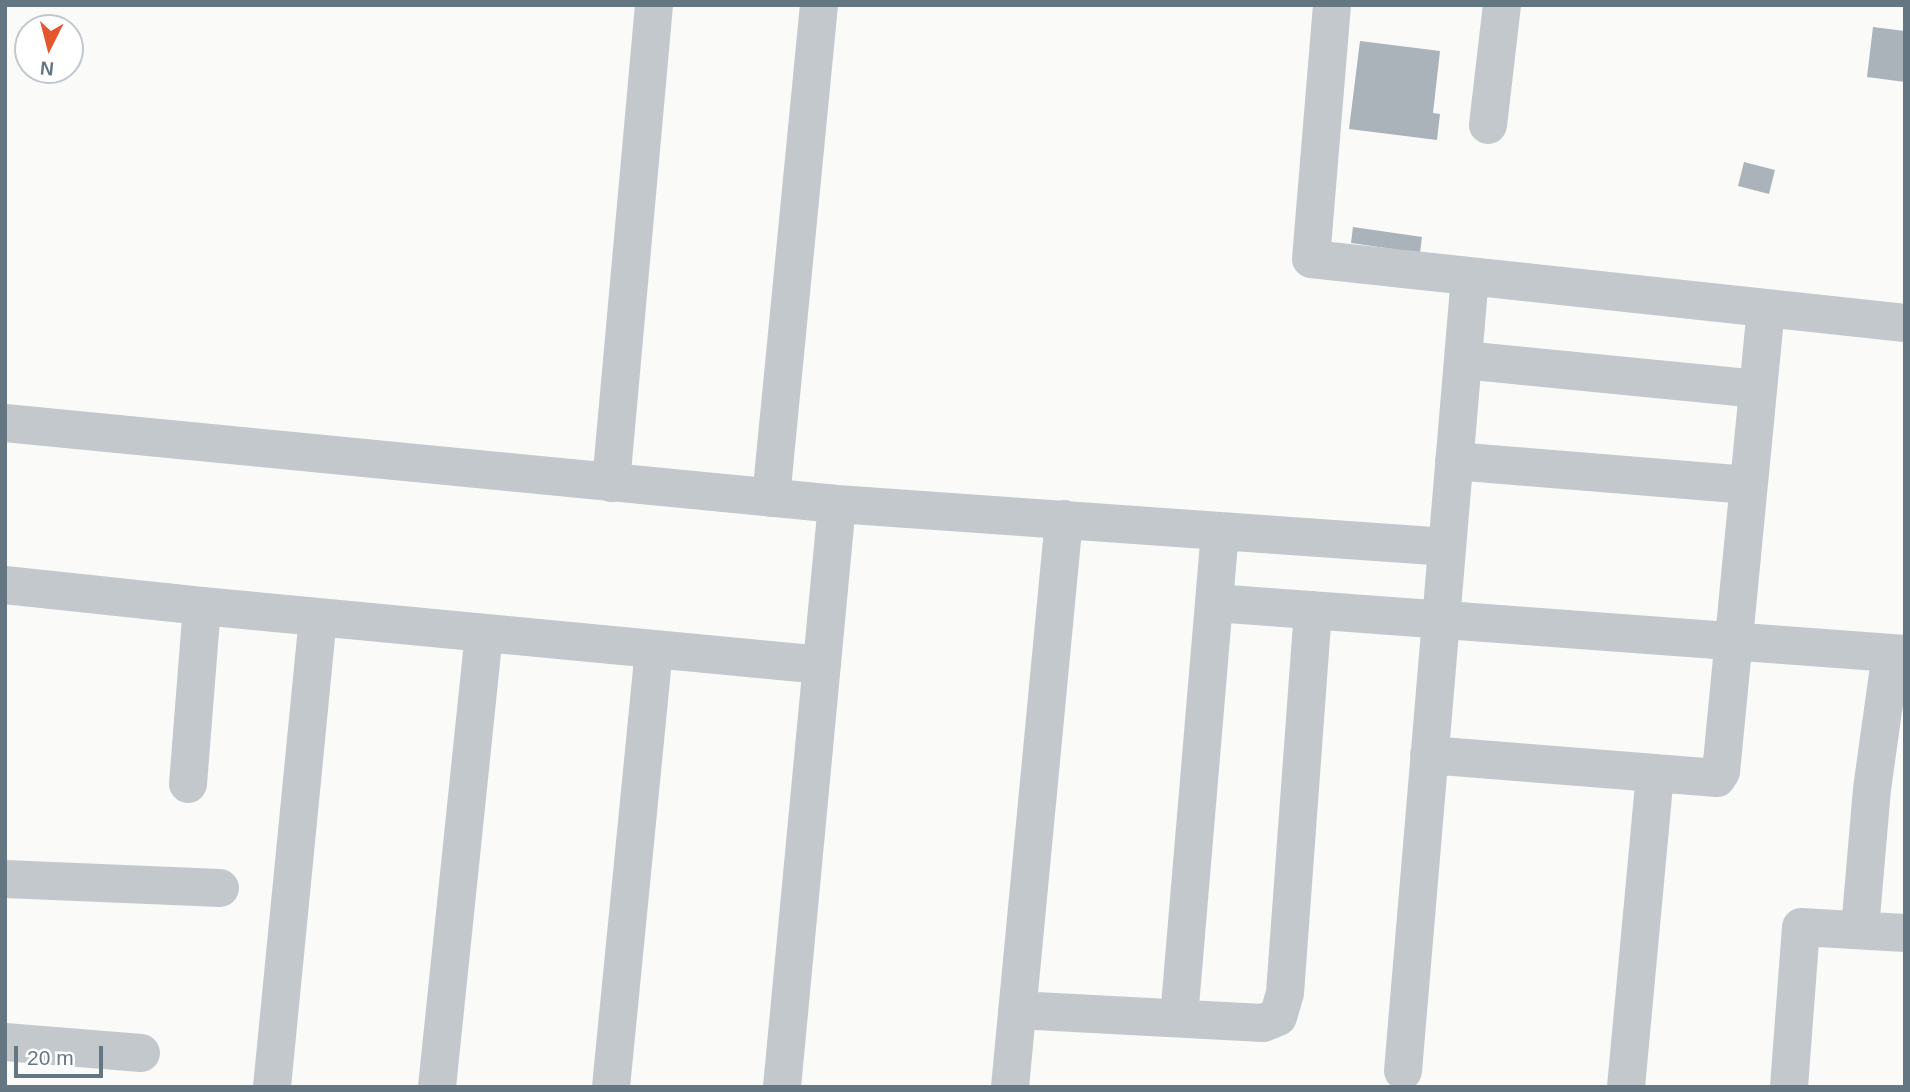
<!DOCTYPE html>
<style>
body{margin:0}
#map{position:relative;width:1910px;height:1092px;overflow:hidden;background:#fafaf8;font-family:Helvetica,sans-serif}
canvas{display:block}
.frame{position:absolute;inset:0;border:7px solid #657683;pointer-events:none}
.north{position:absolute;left:14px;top:14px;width:70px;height:70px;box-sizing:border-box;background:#fff;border:2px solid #c1c8cd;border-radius:50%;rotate:186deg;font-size:19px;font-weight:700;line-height:28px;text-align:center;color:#657683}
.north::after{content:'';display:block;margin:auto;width:24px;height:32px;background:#e4572e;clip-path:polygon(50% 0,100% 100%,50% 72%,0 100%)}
.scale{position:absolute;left:14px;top:1046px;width:89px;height:32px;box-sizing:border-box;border:4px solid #657683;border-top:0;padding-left:9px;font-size:21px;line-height:24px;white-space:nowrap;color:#657683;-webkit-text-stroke:5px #fff;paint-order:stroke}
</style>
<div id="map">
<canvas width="1910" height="1092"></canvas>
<div class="frame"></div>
<div class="north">N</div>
<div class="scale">20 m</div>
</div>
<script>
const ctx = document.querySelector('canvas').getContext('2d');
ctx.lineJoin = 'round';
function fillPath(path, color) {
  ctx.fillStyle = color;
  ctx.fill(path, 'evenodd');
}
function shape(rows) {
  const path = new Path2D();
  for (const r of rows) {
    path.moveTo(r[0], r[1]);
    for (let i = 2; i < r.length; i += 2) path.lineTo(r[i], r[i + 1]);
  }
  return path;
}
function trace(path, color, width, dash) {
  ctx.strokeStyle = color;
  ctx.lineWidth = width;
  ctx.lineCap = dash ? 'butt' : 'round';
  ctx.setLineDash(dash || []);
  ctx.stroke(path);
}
fillPath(shape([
 [1873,27,1905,31,1905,82,1867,77],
 [1360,41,1440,51,1433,113,1440,114,1437,140,1349,129],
 [1744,162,1775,170,1769,194,1738,186],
 [1353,227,1422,237,1420,253,1351,243]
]), '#aab3b9');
trace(shape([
 [1332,5,1311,259,1905,323],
 [1488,125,1502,5],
 [1463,360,1758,389],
 [5,423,837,504,1447,547],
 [1454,461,1748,485],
 [611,483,654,5],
 [771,498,819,5],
 [5,585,202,606,822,665],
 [1215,603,1905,654],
 [1429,755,1717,778,1721,772,1766,308],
 [188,784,202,606],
 [5,879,220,888],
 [1860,929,1872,789,1891,653],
 [1017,1010,1263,1023,1278,1017,1285,993,1313,610],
 [1179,1018,1220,531],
 [5,1042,141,1053],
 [1403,1071,1470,276],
 [272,1087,318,617],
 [437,1087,484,633],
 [611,1087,654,649],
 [782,1087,837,504],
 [1010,1087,1064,519],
 [1626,1087,1655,774],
 [1789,1087,1801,927,1905,933]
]), '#c3c8cc', 38);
</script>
